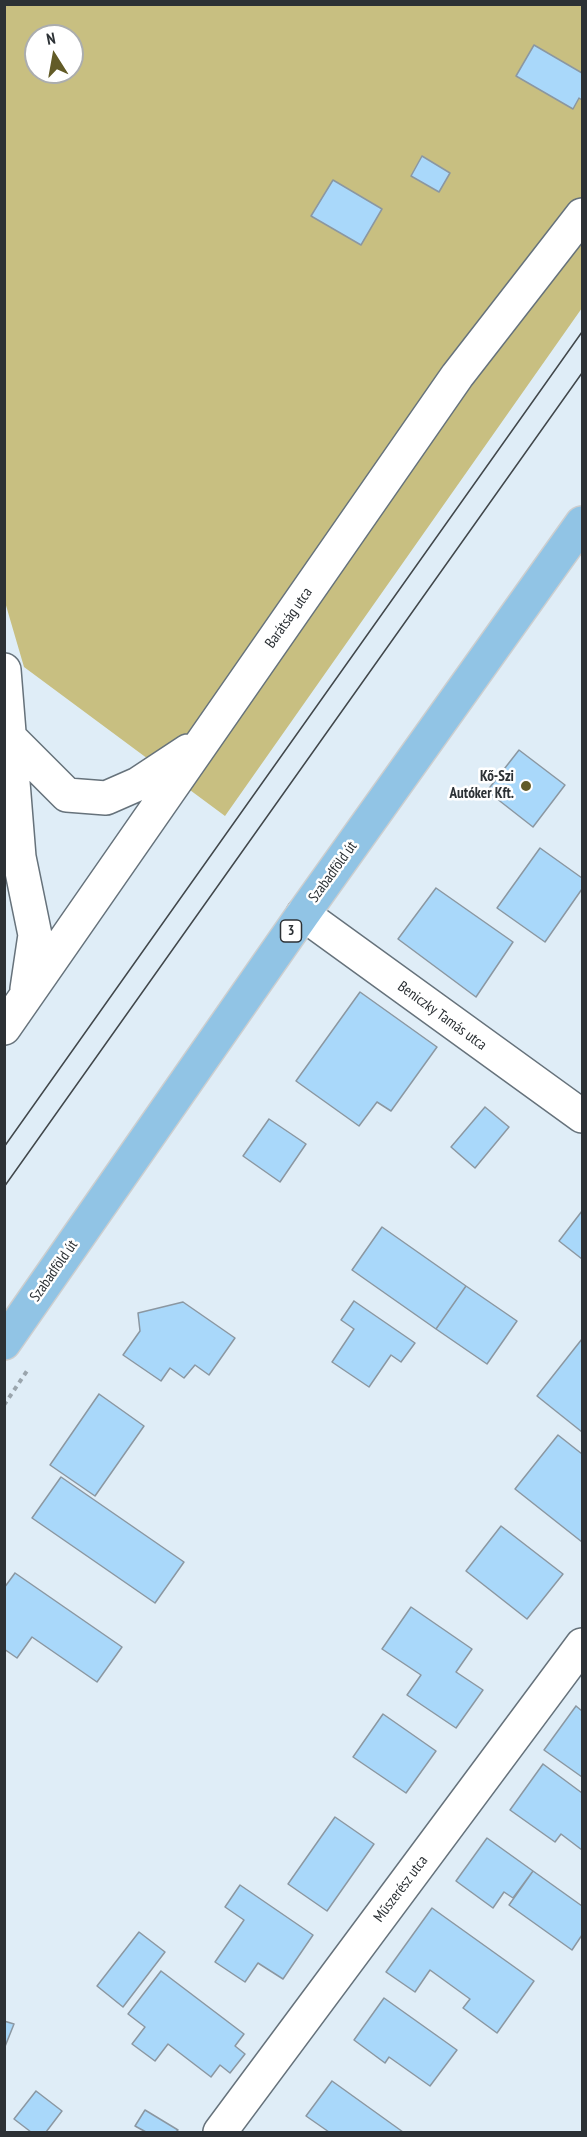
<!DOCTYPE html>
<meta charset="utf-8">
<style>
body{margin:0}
#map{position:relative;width:587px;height:2137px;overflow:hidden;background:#dfedf7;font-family:"PT Sans Narrow",sans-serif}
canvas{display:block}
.frame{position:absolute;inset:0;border:6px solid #2c3135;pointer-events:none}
.north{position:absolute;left:24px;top:24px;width:60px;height:60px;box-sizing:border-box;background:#fff;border:2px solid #abadae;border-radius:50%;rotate:349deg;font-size:16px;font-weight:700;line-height:24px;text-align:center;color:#2c3135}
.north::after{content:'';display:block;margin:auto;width:21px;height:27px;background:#625b27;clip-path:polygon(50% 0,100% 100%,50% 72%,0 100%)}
</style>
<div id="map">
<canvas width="587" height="2137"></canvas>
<div class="frame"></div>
<div class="north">N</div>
</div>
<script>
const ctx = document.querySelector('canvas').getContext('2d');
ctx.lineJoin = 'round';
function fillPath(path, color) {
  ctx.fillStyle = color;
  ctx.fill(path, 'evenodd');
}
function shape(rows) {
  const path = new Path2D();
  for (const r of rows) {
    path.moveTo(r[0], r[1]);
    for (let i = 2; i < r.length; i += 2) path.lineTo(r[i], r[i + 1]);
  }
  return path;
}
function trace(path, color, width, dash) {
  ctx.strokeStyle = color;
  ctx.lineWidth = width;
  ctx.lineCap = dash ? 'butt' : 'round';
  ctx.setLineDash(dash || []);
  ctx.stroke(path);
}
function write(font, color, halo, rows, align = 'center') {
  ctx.font = font + ' "PT Sans Narrow",sans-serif';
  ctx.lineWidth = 5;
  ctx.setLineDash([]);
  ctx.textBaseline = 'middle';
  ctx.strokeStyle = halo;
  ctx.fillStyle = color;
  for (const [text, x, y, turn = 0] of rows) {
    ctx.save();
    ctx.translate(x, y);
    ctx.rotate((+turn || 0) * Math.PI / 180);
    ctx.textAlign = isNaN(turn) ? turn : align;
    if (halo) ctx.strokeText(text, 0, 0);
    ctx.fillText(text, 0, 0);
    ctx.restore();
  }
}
fillPath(shape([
 [4,5,582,5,582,308,225,816,24,667,5,602],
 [36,36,72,36,72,72,36,72]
]), '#c8bf81');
const building = shape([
 [534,45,582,73,582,100,579,98,573,109,516,76,534,45],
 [422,156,450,173,439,192,411,176,422,156],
 [333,180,382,209,361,245,311,216,333,180],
 [519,750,565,785,533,827,487,791,519,750],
 [540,848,582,878,582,889,545,942,497,908,540,848],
 [436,888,513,942,476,997,398,939,436,888],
 [360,992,437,1047,391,1111,377,1102,359,1126,296,1081,360,992],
 [485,1107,509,1127,475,1168,451,1147,485,1107],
 [269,1119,306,1144,280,1182,243,1156,269,1119],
 [582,1211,582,1259,559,1241,582,1211],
 [382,1227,466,1286,436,1329,352,1270,382,1227],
 [466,1286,517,1321,487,1364,436,1329,466,1286],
 [354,1301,415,1343,401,1362,391,1355,369,1387,332,1362,354,1329,341,1320,354,1301],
 [183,1302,235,1338,209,1375,195,1365,184,1378,170,1368,161,1381,123,1355,140,1331,138,1313,183,1302],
 [582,1339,582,1432,537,1396,582,1339],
 [99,1394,144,1426,95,1496,50,1465,99,1394],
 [558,1435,582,1454,582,1542,515,1489,558,1435],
 [61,1477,184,1562,155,1603,32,1518,61,1477],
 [501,1526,563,1574,527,1619,466,1571,501,1526],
 [15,1573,122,1647,97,1682,32,1637,17,1658,4,1649,4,1588,15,1573],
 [411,1607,472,1649,456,1672,483,1690,456,1728,407,1695,421,1675,382,1649,411,1607],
 [576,1706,582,1711,582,1777,544,1750,576,1706],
 [383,1714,436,1751,406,1793,353,1757,383,1714],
 [543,1764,582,1793,582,1850,561,1834,555,1842,510,1810,543,1764],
 [335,1817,374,1844,327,1911,288,1884,335,1817],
 [487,1838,533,1871,513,1898,504,1892,493,1908,456,1881,487,1838],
 [533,1871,582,1906,582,1935,572,1950,509,1905,533,1871],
 [240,1885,313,1935,283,1979,258,1963,245,1982,215,1962,244,1920,225,1907,240,1885],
 [432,1908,534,1981,497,2033,463,2008,470,1999,430,1970,415,1992,386,1972,432,1908],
 [139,1932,165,1952,123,2007,97,1986,139,1932],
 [161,1971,244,2034,235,2046,245,2054,230,2073,220,2065,211,2077,168,2044,155,2061,132,2044,145,2027,128,2014,161,1971],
 [384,1998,457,2050,430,2086,389,2057,385,2063,354,2040,384,1998],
 [4,2021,14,2024,4,2049,4,2021],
 [332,2081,403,2132,329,2132,306,2116,332,2081],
 [36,2091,62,2111,46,2132,31,2132,14,2119,36,2091],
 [145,2110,178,2130,176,2132,146,2132,135,2126,145,2110]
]);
fillPath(building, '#a9d8fa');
trace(building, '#8b97a1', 1.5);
const minor = shape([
 [4,670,19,857,35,935,27,989],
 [8,736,67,795,106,798,138,784,188,751],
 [303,914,582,1116],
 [4,1028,457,376,582,215],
 [220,2132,582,1645]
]);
const primary = shape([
 [4,1343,303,914,582,523]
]);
trace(minor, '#66727b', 36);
trace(primary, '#cccecf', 36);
trace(shape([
 [4,1405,29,1368]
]), '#9aa5ad', 4, [4.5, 4.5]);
trace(minor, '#fff', 33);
trace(primary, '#91c4e5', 33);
trace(shape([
 [4,1147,582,332],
 [4,1187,582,373]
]), '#41474b', 1.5);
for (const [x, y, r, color] of [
 [526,786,6,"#625b27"]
]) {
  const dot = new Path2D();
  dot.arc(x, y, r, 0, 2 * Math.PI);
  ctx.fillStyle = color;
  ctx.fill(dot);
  trace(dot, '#fff', 2);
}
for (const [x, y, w] of [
 [291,931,21]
]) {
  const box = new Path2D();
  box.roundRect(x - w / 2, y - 11, w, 22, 4.5);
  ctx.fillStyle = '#fff';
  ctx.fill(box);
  trace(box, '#2c3135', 1.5);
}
write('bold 14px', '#2c3135', null, [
 ["3",291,931]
]);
write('15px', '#2c3135', '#fff', [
 ["Barátság utca",289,618,-55],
 ["Szabadföld út",333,872,-54],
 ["Beniczky Tamás utca",442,1016,36],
 ["Szabadföld út",54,1271,-55],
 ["Műszerész utca",401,1889,-53]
]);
write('bold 15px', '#2c3135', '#fff', [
 ["Kő-Szi",514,777],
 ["Autóker Kft.",514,794]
], 'right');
</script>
